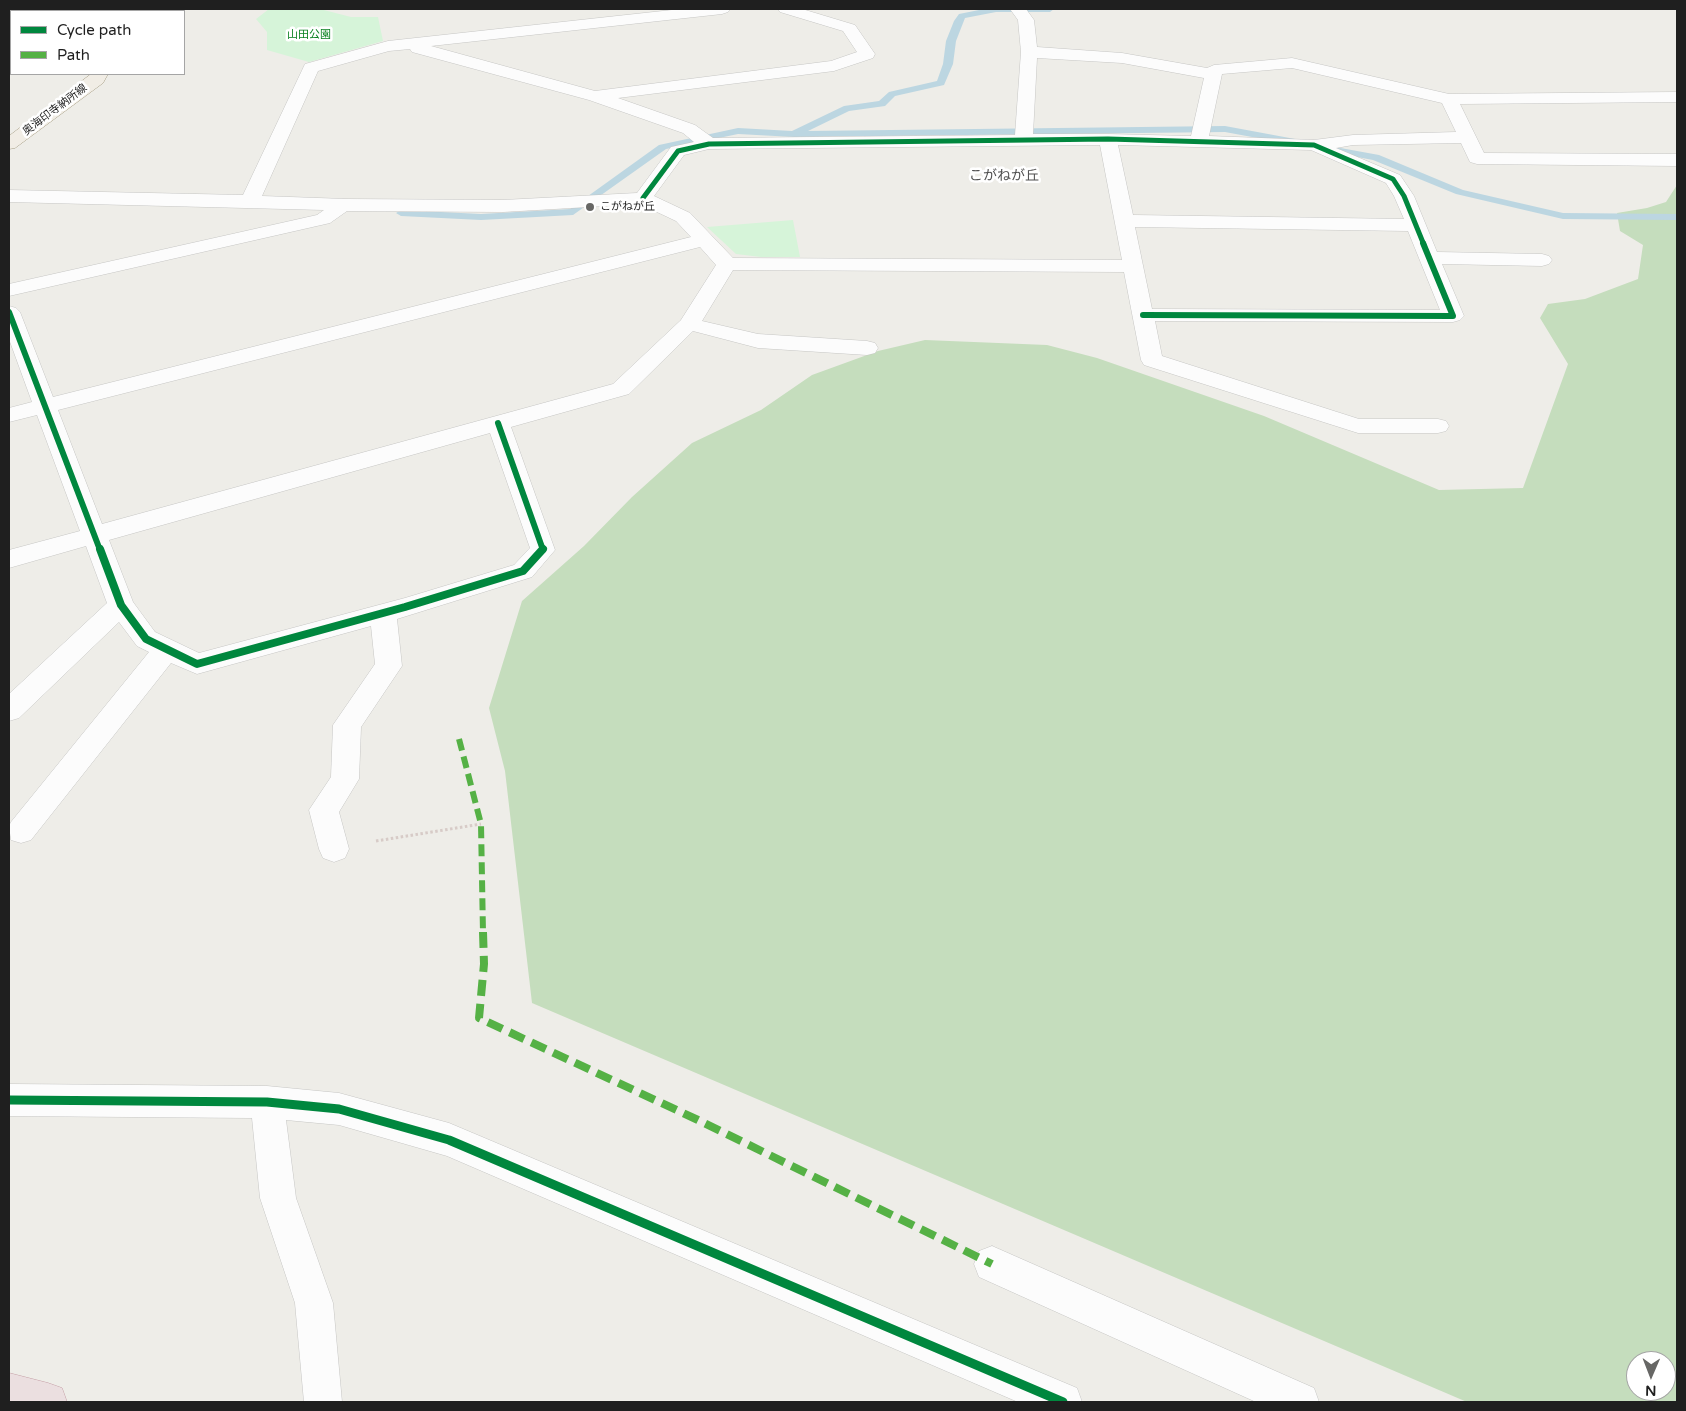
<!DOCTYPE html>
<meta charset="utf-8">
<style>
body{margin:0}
#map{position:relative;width:1686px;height:1411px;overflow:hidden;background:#eeede8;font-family:"Varela Round",sans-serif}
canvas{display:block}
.frame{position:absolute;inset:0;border:10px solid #1f1f1f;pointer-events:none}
.legend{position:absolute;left:10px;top:10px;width:175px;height:65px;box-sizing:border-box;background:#fff;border:1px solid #a5a5a5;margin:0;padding:6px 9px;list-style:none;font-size:15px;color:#1f1f1f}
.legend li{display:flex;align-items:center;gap:10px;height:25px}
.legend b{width:25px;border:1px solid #a5a5a5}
.north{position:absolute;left:1626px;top:1351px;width:50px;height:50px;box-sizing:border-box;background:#fff;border:1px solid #a5a5a5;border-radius:50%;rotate:181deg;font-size:14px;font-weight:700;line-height:20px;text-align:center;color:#1f1f1f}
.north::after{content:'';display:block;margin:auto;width:18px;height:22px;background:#676765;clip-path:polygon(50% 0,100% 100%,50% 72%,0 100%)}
</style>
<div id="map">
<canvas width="1686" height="1411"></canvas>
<div class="frame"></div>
<ul class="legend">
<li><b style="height:6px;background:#00873e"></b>Cycle path</li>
<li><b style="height:6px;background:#55b145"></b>Path</li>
</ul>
<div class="north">N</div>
</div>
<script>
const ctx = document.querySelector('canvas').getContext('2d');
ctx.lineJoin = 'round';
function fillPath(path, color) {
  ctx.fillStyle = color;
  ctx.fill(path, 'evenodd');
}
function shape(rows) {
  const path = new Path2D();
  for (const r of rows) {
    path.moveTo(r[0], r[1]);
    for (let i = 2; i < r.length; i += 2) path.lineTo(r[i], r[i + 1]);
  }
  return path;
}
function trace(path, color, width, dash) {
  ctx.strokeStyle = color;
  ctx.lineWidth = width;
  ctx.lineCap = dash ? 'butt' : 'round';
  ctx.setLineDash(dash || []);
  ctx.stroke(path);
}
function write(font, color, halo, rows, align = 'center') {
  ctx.font = font + ' "Varela Round","Noto Sans JP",sans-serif';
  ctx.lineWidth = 5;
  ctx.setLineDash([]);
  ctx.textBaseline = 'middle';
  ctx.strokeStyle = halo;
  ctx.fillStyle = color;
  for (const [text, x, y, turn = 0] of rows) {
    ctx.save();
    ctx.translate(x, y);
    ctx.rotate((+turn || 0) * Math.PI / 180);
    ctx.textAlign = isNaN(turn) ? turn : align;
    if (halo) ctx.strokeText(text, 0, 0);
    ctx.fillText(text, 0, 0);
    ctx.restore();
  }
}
fillPath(shape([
 [1677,185,1677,1402,1467,1402,532,1003,505,771,489,708,522,601,584,546,632,497,692,443,761,410,812,375,878,351,925,340,1047,345,1097,358,1264,416,1439,490,1523,488,1568,364,1540,318,1548,304,1585,299,1638,279,1643,245,1620,231,1617,213,1647,208,1666,202],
 [1636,1361,1666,1361,1666,1391,1636,1391]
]), '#c5ddbd');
fillPath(shape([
 [269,9,320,9,351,17,378,17,383,41,309,62,267,50,267,32,256,19],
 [793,220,800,257,761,257,736,254,707,227]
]), '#d6f4d9');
fillPath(shape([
 [984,9,1054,9,1050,12,996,12,965,18,956,41,953,64,944,85,895,96,885,106,849,111,808,131,1225,126,1295,139,1300,142,1295,145,1225,132,794,137,738,134,666,149,573,215,481,220,401,216,396,213,401,210,481,214,570,209,659,145,738,128,792,131,844,106,879,101,889,92,937,81,943,64,946,41,954,21,959,14,984,9],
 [1324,145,1379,155,1463,190,1563,213,1677,214,1677,220,1563,219,1456,194,1373,160,1320,150,1320,146,1324,145]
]), '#bcd6e1');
const minor = shape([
 [681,9,730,9,728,12,722,14,431,46,595,91,831,61,857,52,843,31,780,12,778,9,802,9,855,25,875,54,873,58,834,71,618,98,695,125,713,138,1015,135,1021,52,1018,20,1010,9,1026,9,1034,20,1037,47,1122,53,1207,68,1214,65,1292,58,1449,94,1677,92,1677,102,1460,104,1484,153,1677,154,1677,166,1477,164,1470,162,1461,143,1353,145,1336,148,1400,175,1414,196,1437,252,1542,254,1549,256,1552,260,1549,264,1542,266,1442,264,1464,316,1460,320,1453,322,1155,321,1162,356,1359,419,1438,419,1446,421,1449,426,1446,431,1438,433,1358,433,1144,365,1141,360,1124,272,733,270,702,321,758,334,867,341,875,343,878,348,875,353,867,355,758,348,693,331,629,394,511,427,555,550,532,577,397,619,402,666,361,727,359,779,339,812,349,849,345,858,334,862,323,858,319,849,309,810,331,777,333,725,375,664,371,626,197,674,171,663,31,840,21,843,11,840,9,826,11,822,149,652,137,646,119,622,19,718,9,721,9,694,107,603,86,546,9,568,9,550,80,531,37,415,9,422,9,408,32,402,9,339,9,306,16,308,20,312,53,397,691,237,676,221,640,204,503,212,347,211,330,223,9,296,9,284,317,215,324,210,9,202,9,190,243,195,305,64,388,41,681,9],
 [410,49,412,52,589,100,683,133,694,142,671,147,637,193,503,200,346,199,262,196,318,71,389,51,410,49],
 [1037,58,1122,63,1204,78,1191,136,1108,134,1033,134,1037,58],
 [1292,68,1442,103,1456,132,1353,135,1314,140,1209,136,1222,74,1292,68],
 [1100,145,1122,260,733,258,690,213,654,196,684,155,709,149,1100,145],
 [1118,145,1311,150,1386,183,1394,196,1404,219,1133,215,1118,145],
 [1135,227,1408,231,1440,310,1152,309,1135,227],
 [700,247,716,265,681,320,613,384,102,524,58,410,700,247],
 [490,433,530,548,514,565,405,598,199,653,155,632,133,602,109,540,490,433],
 [9,22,11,22,11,32,9,32,9,22],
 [9,1084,267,1086,339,1093,449,1123,1077,1388,1082,1402,1018,1402,447,1156,339,1125,286,1120,296,1198,333,1303,342,1402,304,1402,295,1303,260,1198,252,1118,9,1116,9,1084],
 [992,1246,1314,1388,1319,1402,1256,1402,979,1277,974,1264,979,1251,992,1246]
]);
const major = shape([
 [121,9,137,9,135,11,119,11,121,9],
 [91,74,108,74,103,83,15,148,9,149,9,136,91,74]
]);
const highway = shape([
 [9,1373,48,1383,62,1388,67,1402,9,1402,9,1373]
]);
trace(minor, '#c6c6c4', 1);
trace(major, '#a59d84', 1);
trace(highway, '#c49fa6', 1);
trace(shape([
 [376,841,481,824]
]), '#d7cbc7', 3, [2.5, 2.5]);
fillPath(minor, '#fcfcfc');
fillPath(major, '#f1ede5');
fillPath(highway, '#ebdfe0');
trace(shape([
 [459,739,481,824,483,933]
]), '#55b145', 6, [12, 6]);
trace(shape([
 [483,932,484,964,479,1018,698,1120,992,1264]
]), '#55b145', 8, [16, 8]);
trace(shape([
 [643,198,678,151,709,144,1108,139,1314,145,1393,179,1404,196,1424,245]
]), '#00873e', 5);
trace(shape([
 [9,312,100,550],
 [1143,315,1453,316,1423,243],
 [498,423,543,550]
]), '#00873e', 6);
trace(shape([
 [100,549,121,605,146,639,197,664,405,607,523,571,543,549]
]), '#00873e', 8);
trace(shape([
 [9,1100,267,1102,339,1109,449,1140,1063,1402]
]), '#00873e', 9);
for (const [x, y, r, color] of [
 [590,207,5,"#676765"]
]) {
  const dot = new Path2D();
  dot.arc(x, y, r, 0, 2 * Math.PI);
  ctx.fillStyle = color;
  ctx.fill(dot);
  trace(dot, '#fff', 2);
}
write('11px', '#0a8120', '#fff', [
 ["山田公園",309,35]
]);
write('11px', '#1f1f1f', '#fff', [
 ["奥海印寺納所線",55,110,-37]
]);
write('11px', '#1f1f1f', '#fff', [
 ["こがねが丘",600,207]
], 'left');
write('14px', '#525252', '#fff', [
 ["こがねが丘",1004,176]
]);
</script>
